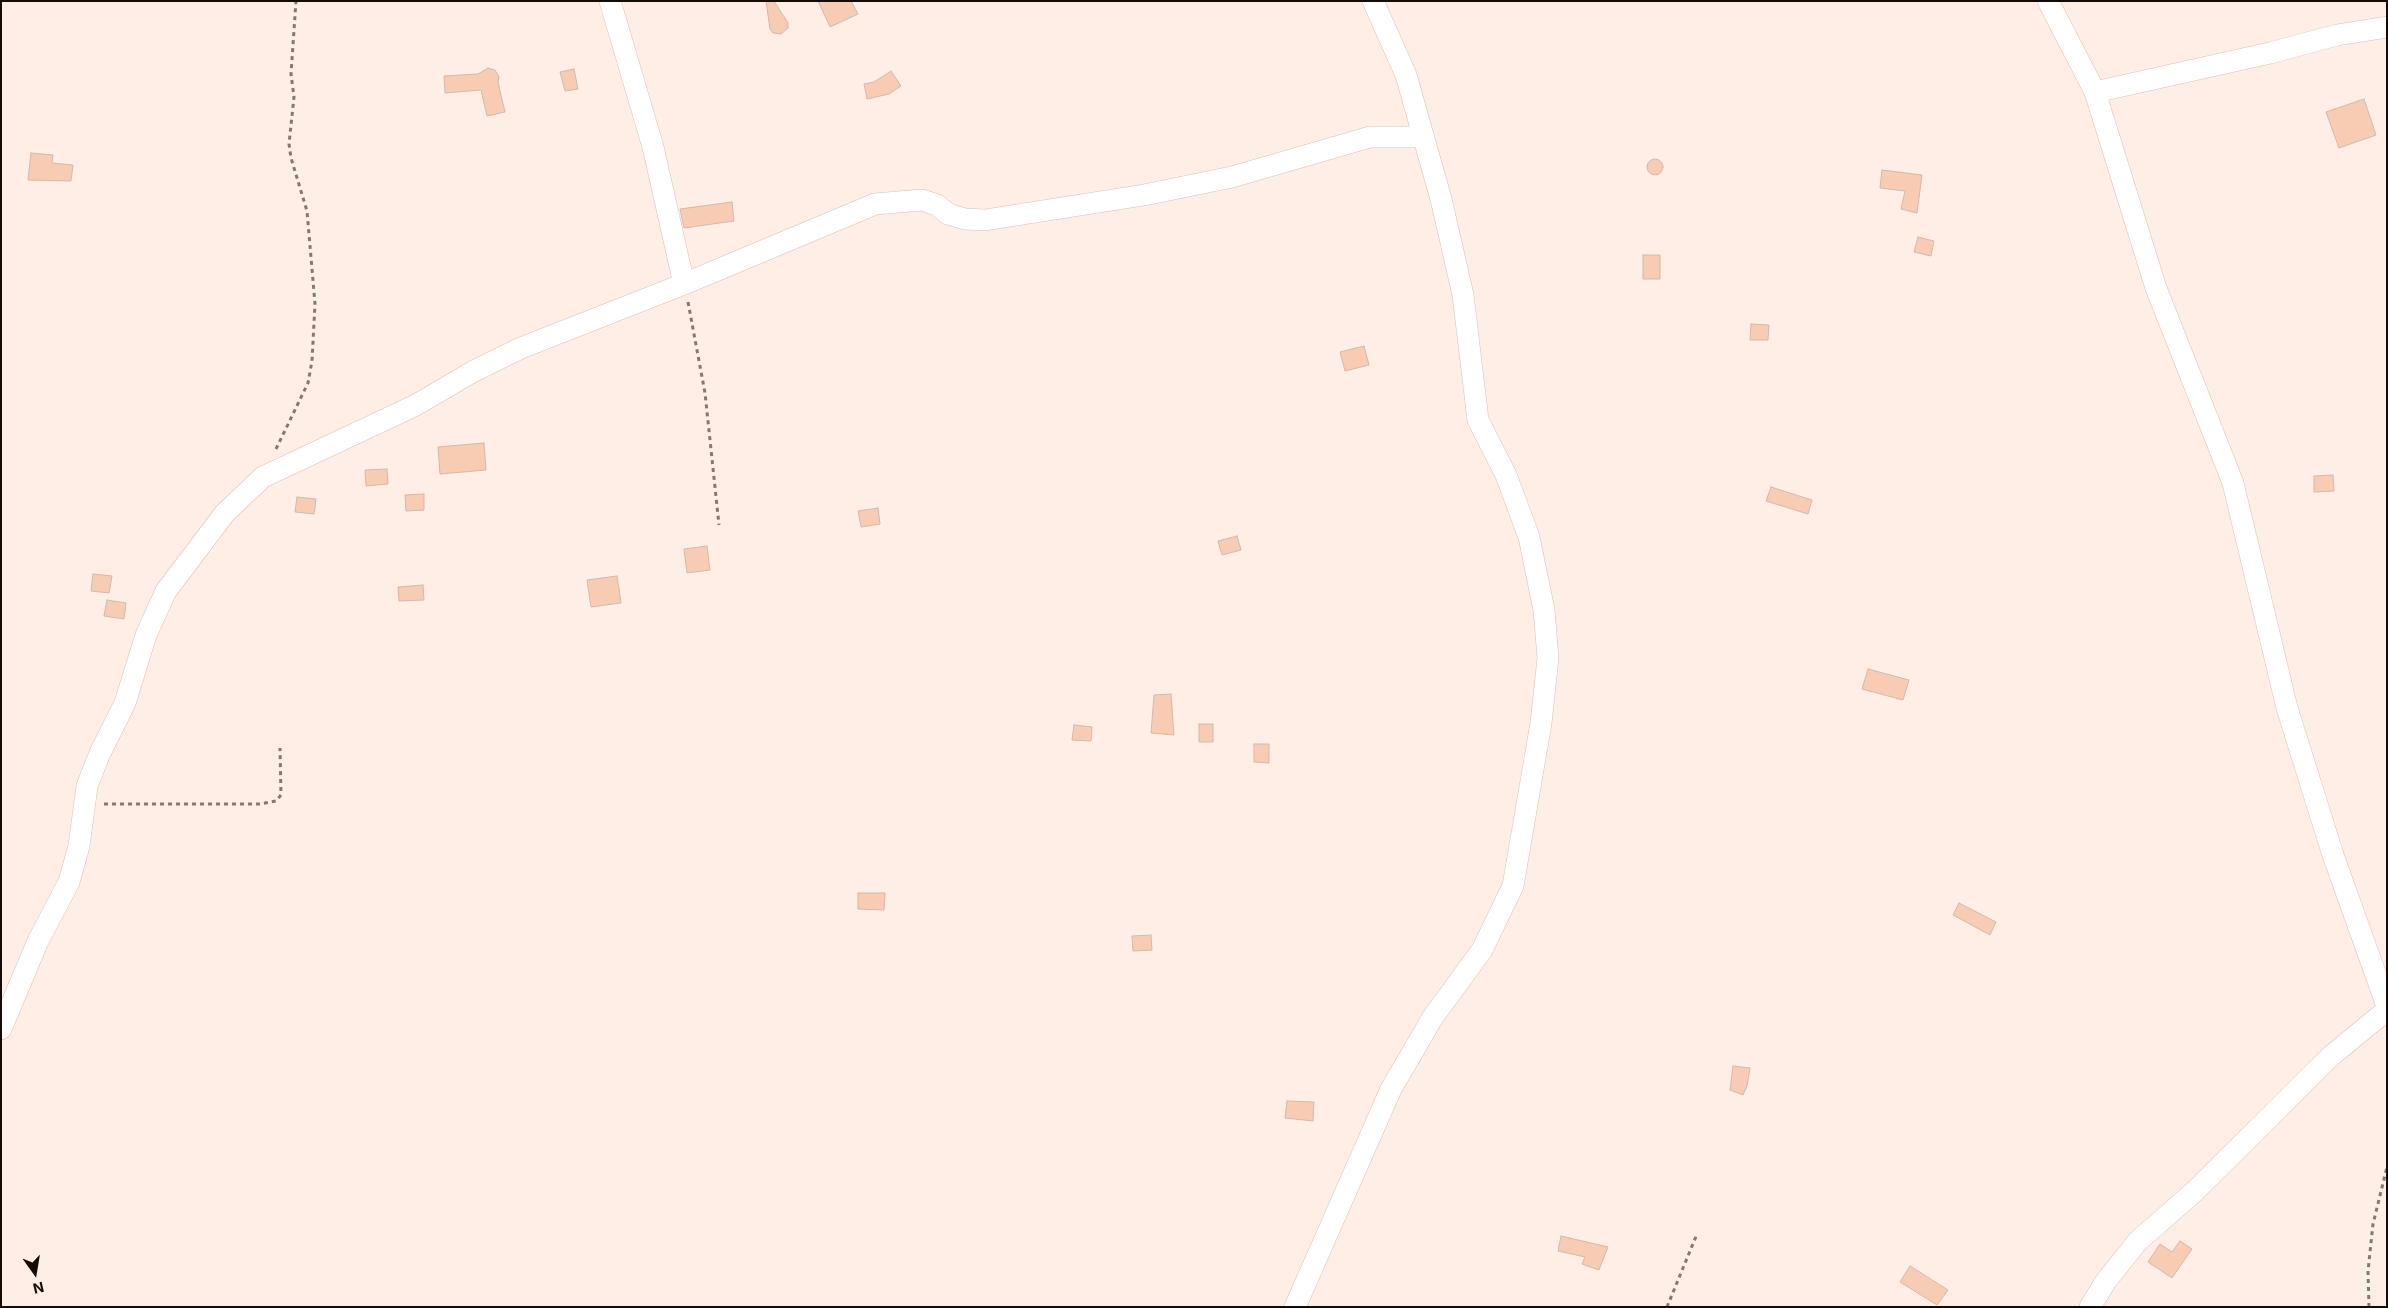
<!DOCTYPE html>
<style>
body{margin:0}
#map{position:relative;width:2388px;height:1308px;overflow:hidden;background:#feeee6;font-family:Inter,sans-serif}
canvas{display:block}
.frame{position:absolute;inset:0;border:2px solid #140b07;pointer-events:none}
.north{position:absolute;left:10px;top:1248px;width:50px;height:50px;-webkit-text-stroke:4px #feeee6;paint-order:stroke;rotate:167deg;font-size:14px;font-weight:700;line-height:20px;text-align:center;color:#140b07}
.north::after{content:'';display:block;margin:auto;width:18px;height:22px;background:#140b07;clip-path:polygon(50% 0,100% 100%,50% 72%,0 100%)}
</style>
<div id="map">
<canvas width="2388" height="1308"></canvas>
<div class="frame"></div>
<div class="north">N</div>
</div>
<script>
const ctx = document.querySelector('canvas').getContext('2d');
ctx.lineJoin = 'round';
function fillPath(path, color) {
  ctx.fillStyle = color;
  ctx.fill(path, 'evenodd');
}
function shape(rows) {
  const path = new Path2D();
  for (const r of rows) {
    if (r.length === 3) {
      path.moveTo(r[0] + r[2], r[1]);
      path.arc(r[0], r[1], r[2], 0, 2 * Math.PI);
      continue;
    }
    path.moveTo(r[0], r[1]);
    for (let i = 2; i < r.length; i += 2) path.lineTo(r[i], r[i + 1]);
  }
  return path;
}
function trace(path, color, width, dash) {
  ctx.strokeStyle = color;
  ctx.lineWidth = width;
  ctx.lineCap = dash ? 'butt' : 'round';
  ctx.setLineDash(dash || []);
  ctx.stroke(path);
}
const building = shape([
 [766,1,774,1,788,23,788,28,781,34,773,33,770,29,766,1],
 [818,1,851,1,858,14,830,27,818,1],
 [488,68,495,70,499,77,498,82,505,112,487,116,481,90,445,93,444,76,478,74,488,68],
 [574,69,578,89,565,91,560,72,574,69],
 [891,71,901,86,889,94,867,99,864,84,874,82,891,71],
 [2364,99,2376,135,2339,148,2326,112,2364,99],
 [31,153,53,155,52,163,73,165,71,181,28,180,31,153],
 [1655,167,8],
 [1882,170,1922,175,1917,213,1901,209,1905,191,1880,188,1882,170],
 [732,202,734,221,684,228,680,209,732,202],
 [1918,237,1934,241,1931,256,1914,252,1918,237],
 [1643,255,1660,255,1660,279,1643,279,1643,255],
 [1751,324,1769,325,1768,340,1750,340,1751,324],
 [1364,346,1369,365,1345,371,1340,352,1364,346],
 [484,443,486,470,440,474,438,447,484,443],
 [387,469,388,484,366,486,365,470,387,469],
 [2333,475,2334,491,2314,492,2314,476,2333,475],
 [1771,487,1812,500,1808,514,1766,501,1771,487],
 [424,494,424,510,406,511,405,495,424,494],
 [297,497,316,499,314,514,295,512,297,497],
 [878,508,880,524,861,527,858,511,878,508],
 [1237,536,1241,550,1222,555,1218,541,1237,536],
 [707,546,710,570,687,573,684,549,707,546],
 [93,574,112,576,109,593,91,591,93,574],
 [617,576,621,603,591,607,587,580,617,576],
 [423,585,424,600,399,601,398,587,423,585],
 [107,600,126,603,124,619,104,616,107,600],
 [1868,669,1909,680,1903,700,1862,689,1868,669],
 [1171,694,1174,735,1151,733,1154,695,1171,694],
 [1199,724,1213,724,1213,742,1199,742,1199,724],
 [1074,725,1092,727,1091,741,1072,740,1074,725],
 [1254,744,1269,744,1269,763,1254,762,1254,744],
 [858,893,885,893,884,910,858,909,858,893],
 [1959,903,1996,922,1990,935,1953,915,1959,903],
 [1151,935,1152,950,1133,951,1132,936,1151,935],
 [1733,1066,1750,1068,1747,1086,1743,1095,1730,1090,1733,1066],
 [1287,1101,1314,1102,1313,1121,1285,1118,1287,1101],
 [1561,1236,1608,1247,1599,1270,1582,1264,1585,1257,1558,1251,1561,1236],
 [2180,1241,2192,1249,2172,1278,2148,1262,2160,1244,2172,1252,2180,1241],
 [1910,1266,1948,1290,1937,1305,1900,1282,1910,1266]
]);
fillPath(building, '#f8cbb3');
trace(building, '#d2b9ab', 1);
const street = shape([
 [610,1,653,147,684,284],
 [2048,1,2095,92,2156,288,2233,483,2287,708,2333,855,2387,1006],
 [2095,92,2270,53,2337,35,2387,27],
 [1,1029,38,941,69,882,79,846,87,786,100,753,125,703,146,635,166,591,225,513,263,477,416,405,474,371,521,348,684,284,875,204,922,200,937,205,948,214,965,219,985,220,1144,195,1232,177,1370,137,1423,137],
 [1295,1307,1391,1089,1433,1017,1482,950,1513,886,1541,723,1548,658,1544,610,1529,537,1506,475,1478,420,1463,295,1441,199,1406,75,1373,1],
 [2090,1307,2106,1281,2138,1241,2195,1191,2331,1056,2387,1010]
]);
trace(street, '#d9c0b2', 22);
trace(shape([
 [688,302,705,393,719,525],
 [276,449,308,383,312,361,315,304,307,211,291,158,289,144,294,97,291,74,296,1],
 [104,804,260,804,276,801,281,795,280,748],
 [1667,1307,1697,1234],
 [2369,1307,2368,1271,2373,1224,2387,1167]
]), '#857872', 3, [4, 4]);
trace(street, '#fff', 21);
</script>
